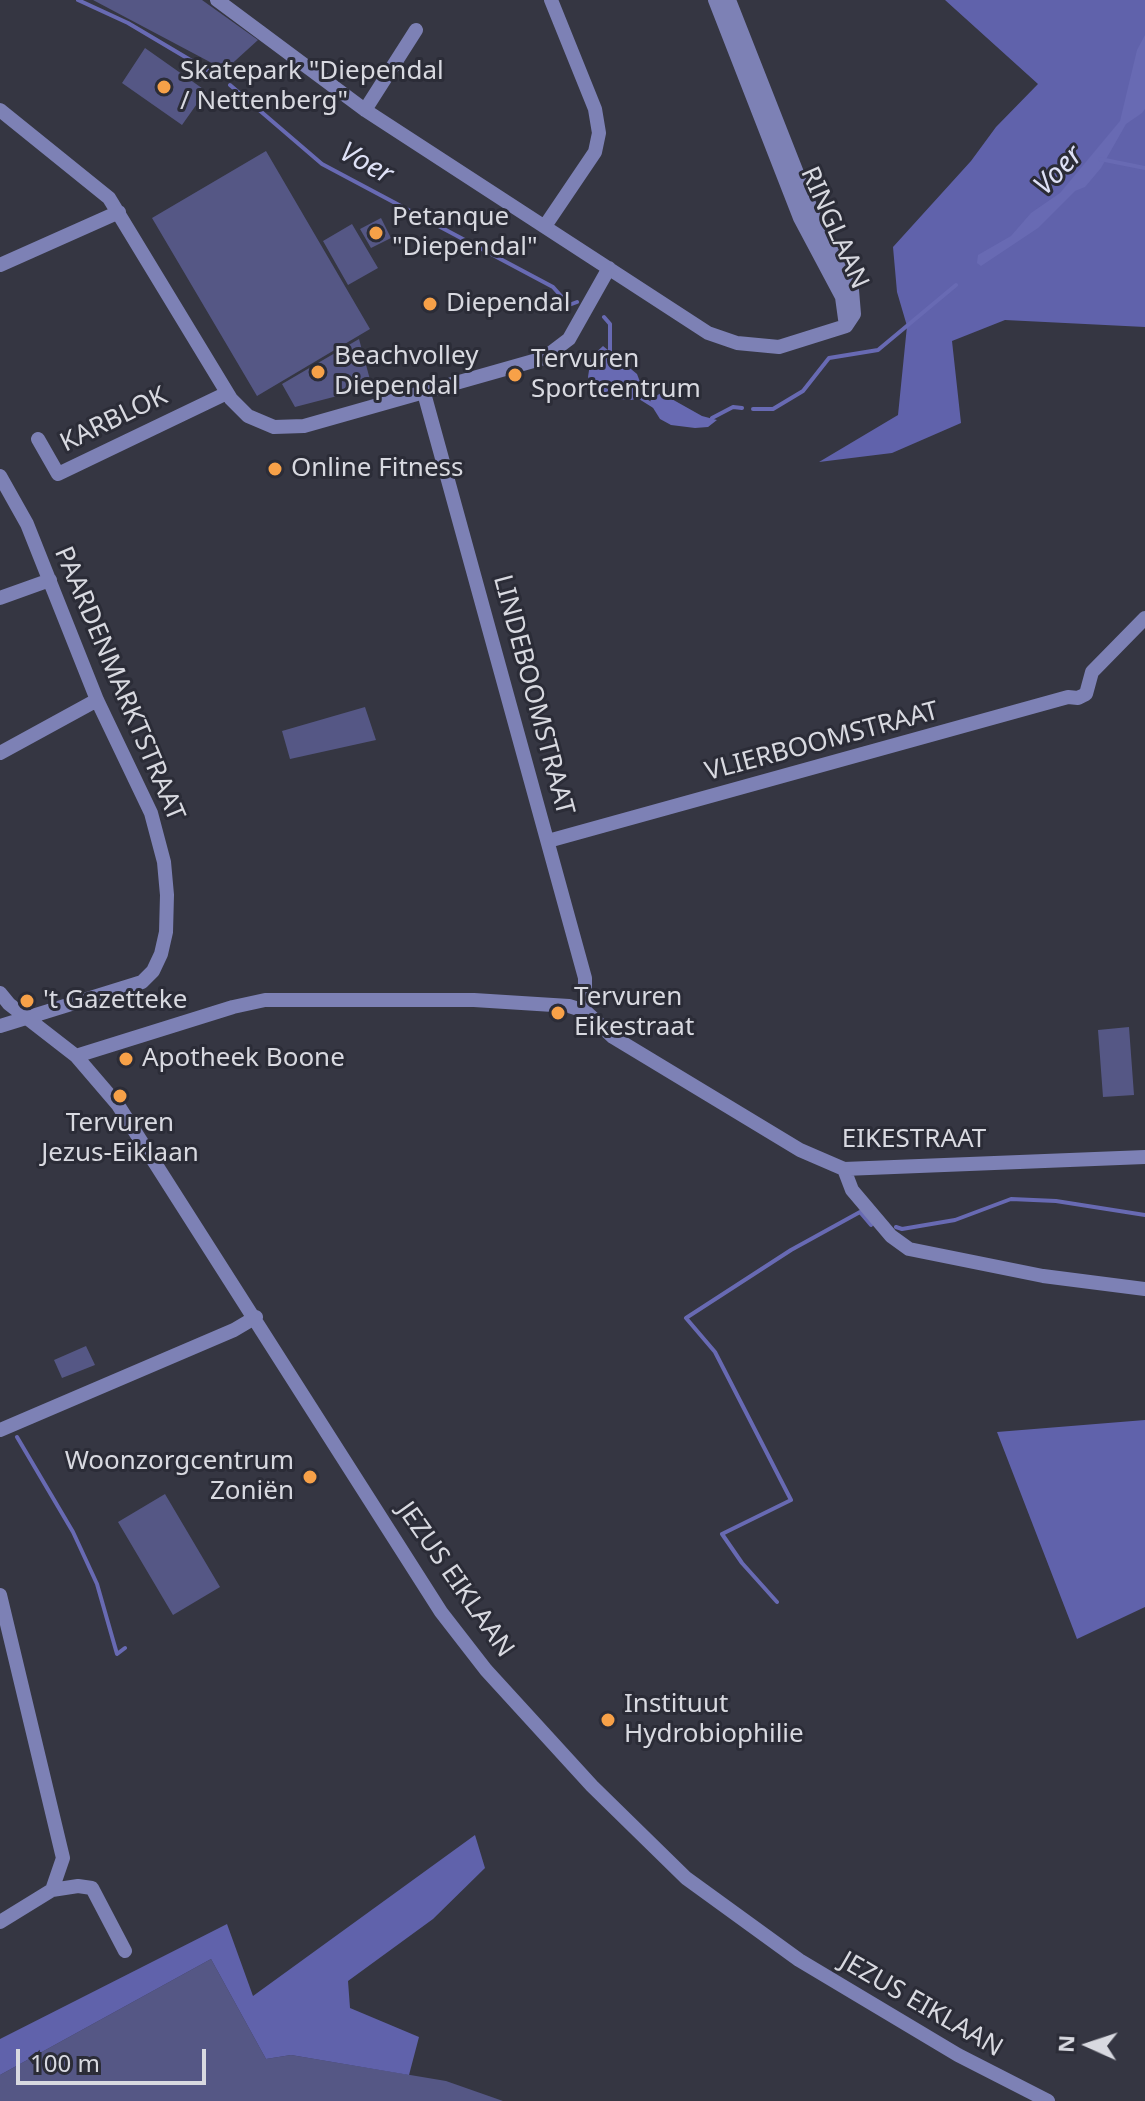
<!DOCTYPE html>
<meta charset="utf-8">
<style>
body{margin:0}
#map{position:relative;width:1145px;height:2101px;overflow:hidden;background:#353642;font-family:"Noto Sans",sans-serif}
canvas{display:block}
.north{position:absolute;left:1049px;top:2005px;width:80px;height:80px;-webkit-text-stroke:6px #2b2c37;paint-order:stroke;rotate:273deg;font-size:22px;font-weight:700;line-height:32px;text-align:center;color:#d8d9e0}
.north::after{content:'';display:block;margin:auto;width:28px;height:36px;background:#d8d9e0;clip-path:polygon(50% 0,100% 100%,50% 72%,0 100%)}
.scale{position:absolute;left:16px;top:2049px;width:190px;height:36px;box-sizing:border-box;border:4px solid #d8d9e0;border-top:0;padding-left:10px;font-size:24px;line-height:28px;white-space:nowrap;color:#d8d9e0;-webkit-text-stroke:6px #2b2c37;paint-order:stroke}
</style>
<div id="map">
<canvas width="1145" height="2101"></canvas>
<div class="north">N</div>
<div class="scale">100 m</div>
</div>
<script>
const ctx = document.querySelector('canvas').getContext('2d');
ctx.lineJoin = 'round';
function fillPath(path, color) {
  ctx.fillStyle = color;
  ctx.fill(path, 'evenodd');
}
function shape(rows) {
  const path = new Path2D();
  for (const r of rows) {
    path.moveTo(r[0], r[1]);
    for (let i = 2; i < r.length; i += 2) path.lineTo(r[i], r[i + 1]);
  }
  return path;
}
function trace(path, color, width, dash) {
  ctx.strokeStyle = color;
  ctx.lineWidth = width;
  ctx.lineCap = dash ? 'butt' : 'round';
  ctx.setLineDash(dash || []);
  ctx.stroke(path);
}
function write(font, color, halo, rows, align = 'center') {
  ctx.font = font + ' "Noto Sans",sans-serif';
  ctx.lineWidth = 6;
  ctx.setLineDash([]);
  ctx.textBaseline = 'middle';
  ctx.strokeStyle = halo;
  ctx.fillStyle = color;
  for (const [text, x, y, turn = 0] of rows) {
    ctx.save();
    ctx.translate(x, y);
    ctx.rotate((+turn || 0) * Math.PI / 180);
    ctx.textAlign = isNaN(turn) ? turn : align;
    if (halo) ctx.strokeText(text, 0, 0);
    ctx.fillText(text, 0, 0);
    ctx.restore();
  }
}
fillPath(shape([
 [93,0,202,0,258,40,225,70],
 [145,48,206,91,182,125,122,83],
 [266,151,370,329,257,396,152,218],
 [381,218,391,238,371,248,360,229],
 [352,224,378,268,348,285,323,241],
 [359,339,372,387,295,407,282,384],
 [365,707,376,740,290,759,282,731],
 [1129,1027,1134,1095,1103,1097,1098,1030],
 [86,1346,95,1365,62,1378,54,1360],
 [165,1494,220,1587,173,1615,118,1522],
 [211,1959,266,2059,291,2055,446,2081,503,2101,0,2101,0,2075]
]), '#555785');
fillPath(shape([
 [945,0,1145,0,1145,327,1005,320,952,341,961,423,892,453,819,462,898,415,907,326,897,292,893,247,971,161,996,127,1038,84],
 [1145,1420,1145,1607,1077,1639,997,1432],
 [475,1835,485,1868,433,1919,348,1981,350,2008,419,2037,409,2075,291,2055,266,2059,211,1959,0,2075,0,2039,227,1924,253,1996]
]), '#6062ab');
fillPath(shape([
 [1145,35,1145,109,1142,113,1126,124,1101,168,1085,187,1075,191,1038,228,981,266,977,263,978,255,1011,236,1031,213,1060,193,1120,121,1137,50],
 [603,346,637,374,645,395,632,400,611,398,592,385,588,377,591,357],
 [661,393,702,416,717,420,708,427,695,428,671,425,660,419,650,403,651,399]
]), '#686ab3');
trace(shape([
 [78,0,128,23,219,77],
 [230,85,322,164,553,287,569,305,577,302],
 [1100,159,1145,168],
 [604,317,610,324,610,352],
 [638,396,654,406],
 [753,409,773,409,803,391,829,358,878,350,956,285],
 [712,418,733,407,742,408],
 [896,1227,902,1229,955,1220,1011,1199,1056,1201,1145,1215],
 [17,1437,73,1532,97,1584,117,1654,125,1648],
 [777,1602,742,1563,722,1534,791,1500,715,1352,686,1318,791,1250,860,1212,871,1225]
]), '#686ab3', 4);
trace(shape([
 [217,0,365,110,708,333,737,343,779,347,846,326],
 [715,0,800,218,842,297,846,326],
 [729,0,814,216,852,290,854,314,846,326],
 [0,110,109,198,231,399,248,416,274,427,304,426,544,358,569,339,609,268],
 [365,110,416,30],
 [545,226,595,152,599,133,595,109,551,0],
 [0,265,119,212],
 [424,393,585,978,585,1011],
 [38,439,58,474,227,393],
 [0,476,27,524,97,700,151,813,164,862,167,895,166,932,161,954,153,971,142,982,0,1026],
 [0,598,50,580],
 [0,753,97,700],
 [548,841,1068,697,1078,698,1086,694,1092,672,1145,618],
 [0,993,9,1004,76,1056,118,1105,441,1612,486,1670,592,1786,686,1878,799,1960,958,2055,1048,2101],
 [76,1056,233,1007,265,1000,474,1000,569,1006,585,1011,613,1037,800,1150,844,1169,1145,1157],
 [844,1169,852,1190,891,1236,909,1249,1043,1276,1145,1289],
 [0,1430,234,1330,256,1317],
 [0,1595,63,1858,52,1890,0,1922],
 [52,1890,78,1886,92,1888,125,1951]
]), '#7d81b5', 14);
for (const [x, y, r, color] of [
 [164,87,8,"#f7a148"],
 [376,233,8,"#f7a148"],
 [430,304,8,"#f7a148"],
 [318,372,8,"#f7a148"],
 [515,375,8,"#f7a148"],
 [275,469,8,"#f7a148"],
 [27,1001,8,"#f7a148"],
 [558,1013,8,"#f7a148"],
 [126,1059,8,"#f7a148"],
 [120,1096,8,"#f7a148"],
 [310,1477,8,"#f7a148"],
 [608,1720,8,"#f7a148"]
]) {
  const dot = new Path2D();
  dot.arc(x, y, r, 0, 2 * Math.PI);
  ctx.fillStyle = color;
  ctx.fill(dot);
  trace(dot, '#2b2c37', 3);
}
write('26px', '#d8d9e0', '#2b2c37', [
 ["Skatepark \"Diependal",180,72],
 ["/ Nettenberg\"",180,102],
 ["Petanque",392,218],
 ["\"Diependal\"",392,248],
 ["Diependal",446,304],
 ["Beachvolley",334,357],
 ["Diependal",334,387],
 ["Tervuren",531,360],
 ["Sportcentrum",531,390],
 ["Online Fitness",291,469],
 ["Tervuren",574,998],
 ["Eikestraat",574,1028],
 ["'t Gazetteke",43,1001],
 ["Apotheek Boone",142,1059],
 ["Tervuren",120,1124,"center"],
 ["Jezus-Eiklaan",120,1154,"center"],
 ["Woonzorgcentrum",294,1462,"right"],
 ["Zoniën",294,1492,"right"],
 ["Instituut",624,1705],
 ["Hydrobiophilie",624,1735]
], 'left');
write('26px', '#d8d9e0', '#2b2c37', [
 ["RINGLAAN",834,228,66],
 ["KARBLOK",114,420,-26],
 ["PAARDENMARKTSTRAAT",119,684,67],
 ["LINDEBOOMSTRAAT",533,695,75],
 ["VLIERBOOMSTRAAT",822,742,-15],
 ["EIKESTRAAT",914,1140],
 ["JEZUS EIKLAAN",455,1580,55],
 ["JEZUS EIKLAAN",921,2005,30]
]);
write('italic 28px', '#dee1f6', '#2b2c37', [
 ["Voer",366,164,29],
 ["Voer",1059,171,-46]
]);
</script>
